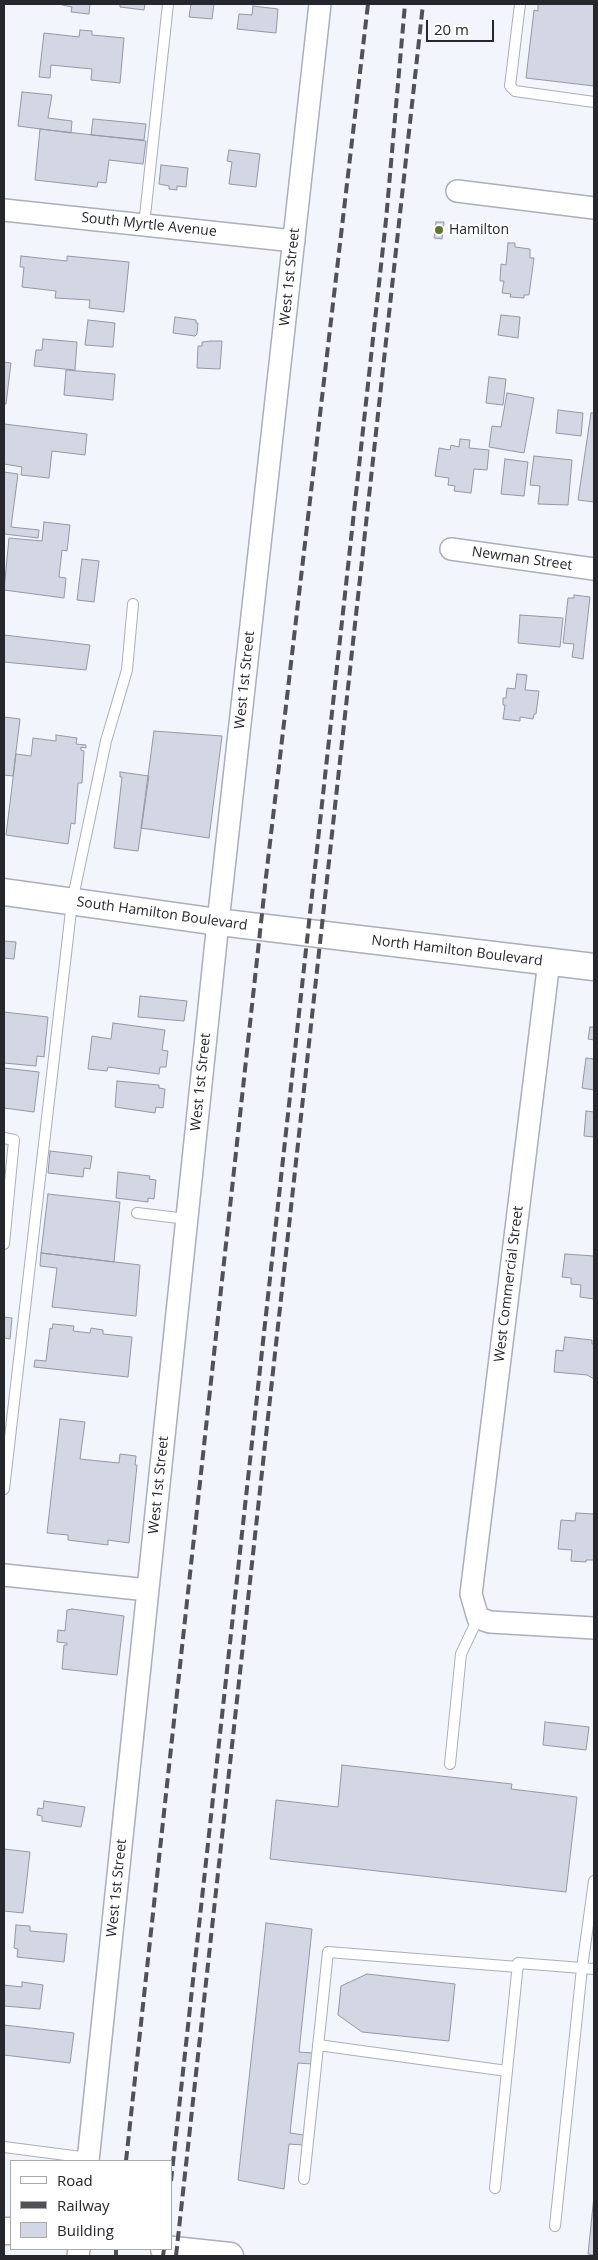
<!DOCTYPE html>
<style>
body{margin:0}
#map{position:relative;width:598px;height:2260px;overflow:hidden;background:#f3f5fd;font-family:"Open Sans",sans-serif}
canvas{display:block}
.frame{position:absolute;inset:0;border:5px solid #26272c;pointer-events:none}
.legend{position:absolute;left:10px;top:2160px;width:162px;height:90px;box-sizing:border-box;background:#fff;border:1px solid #a8a9ab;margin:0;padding:6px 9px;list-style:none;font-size:15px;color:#26272c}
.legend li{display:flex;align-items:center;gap:10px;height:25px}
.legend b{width:25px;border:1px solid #a8a9ab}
.scale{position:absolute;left:426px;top:20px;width:68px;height:22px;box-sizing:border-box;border:2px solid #26272c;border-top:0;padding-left:6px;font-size:15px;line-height:18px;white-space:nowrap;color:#26272c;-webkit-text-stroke:4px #fff;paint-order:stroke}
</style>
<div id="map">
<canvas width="598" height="2260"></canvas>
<div class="frame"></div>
<ul class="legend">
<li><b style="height:6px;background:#fff"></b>Road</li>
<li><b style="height:6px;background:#515257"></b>Railway</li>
<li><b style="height:14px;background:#d3d7e4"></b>Building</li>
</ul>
<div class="scale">20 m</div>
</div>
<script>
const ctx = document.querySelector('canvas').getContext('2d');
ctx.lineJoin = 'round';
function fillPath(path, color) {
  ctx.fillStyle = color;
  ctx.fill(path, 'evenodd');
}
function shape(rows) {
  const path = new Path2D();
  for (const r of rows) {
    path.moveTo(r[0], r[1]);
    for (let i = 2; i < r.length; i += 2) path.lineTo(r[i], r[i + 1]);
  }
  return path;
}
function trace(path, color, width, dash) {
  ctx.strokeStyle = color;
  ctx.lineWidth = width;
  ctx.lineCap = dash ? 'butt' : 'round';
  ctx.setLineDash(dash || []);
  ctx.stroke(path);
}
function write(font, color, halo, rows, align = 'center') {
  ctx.font = font + ' "Open Sans",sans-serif';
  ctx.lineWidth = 4;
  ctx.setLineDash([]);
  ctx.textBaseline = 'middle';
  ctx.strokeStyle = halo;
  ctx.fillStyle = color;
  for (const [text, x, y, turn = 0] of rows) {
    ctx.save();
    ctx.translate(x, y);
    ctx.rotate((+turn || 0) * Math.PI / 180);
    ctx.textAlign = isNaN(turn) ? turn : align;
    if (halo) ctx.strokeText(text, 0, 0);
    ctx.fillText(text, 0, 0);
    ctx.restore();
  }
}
const building = shape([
 [58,4,90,4,89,14,71,12,72,7,58,4],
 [120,4,145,4,144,10,120,7,120,4],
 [191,4,214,4,212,19,189,17,191,4],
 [538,4,594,4,594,86,526,78,534,10,538,11,538,4],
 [253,6,278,9,276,33,237,29,239,14,252,15,253,6],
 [80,30,92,31,92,35,124,38,120,83,91,80,92,69,51,65,50,78,39,77,44,33,79,37,80,30],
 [22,92,52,95,48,118,72,121,71,133,18,126,22,92],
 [93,119,146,124,144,140,91,135,93,119],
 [40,129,146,141,143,164,109,160,106,183,98,182,97,187,35,180,40,129],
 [229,150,260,154,256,187,229,184,232,162,227,161,229,150],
 [161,165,188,168,186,187,177,186,177,190,169,189,169,186,159,184,161,165],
 [436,222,444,222,442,239,434,238,436,222],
 [508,243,515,243,515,247,530,249,530,258,534,258,529,295,524,295,524,298,510,297,511,294,502,293,504,281,500,281,501,264,506,265,508,243],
 [21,256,67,261,67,256,129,262,124,312,89,308,90,300,55,298,56,291,22,287,24,267,20,267,21,256],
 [501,315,520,317,518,338,498,335,501,315],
 [175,317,196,320,196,323,198,323,197,334,195,336,173,333,175,317],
 [88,320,115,323,113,347,85,345,88,320],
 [43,339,77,342,75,370,34,366,36,350,42,350,43,339],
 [211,341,222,341,220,369,197,368,198,346,202,346,202,342,211,341],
 [4,362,11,363,6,404,4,404,4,362],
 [66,370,115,374,113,400,64,395,66,370],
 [489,377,506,379,503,405,486,403,489,377],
 [507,393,534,398,524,453,489,447,492,426,501,427,507,393],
 [558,410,583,413,581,436,556,433,558,410],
 [591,413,594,413,594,502,578,500,591,413],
 [4,424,87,434,85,455,52,451,49,478,21,475,22,467,4,464,4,424],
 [460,439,470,440,469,448,489,450,487,470,474,469,471,493,454,491,455,486,448,485,449,478,435,476,439,448,450,450,451,445,459,447,460,439],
 [534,456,572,460,568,505,538,504,540,486,530,485,534,456],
 [505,459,528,462,524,496,501,494,505,459],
 [4,472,18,474,11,527,39,530,38,538,4,534,4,472],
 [44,522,70,525,67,551,62,550,59,577,66,578,64,598,4,590,9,538,42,541,44,522],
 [82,559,99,561,94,602,77,600,82,559],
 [574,595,590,597,583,659,572,657,574,644,563,643,568,598,574,598,574,595],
 [520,615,563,618,560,647,518,643,520,615],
 [4,635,90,645,86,670,4,662,4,635],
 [517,674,527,675,525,690,539,691,536,714,534,714,533,719,520,717,520,721,503,719,505,705,503,705,503,698,506,698,507,688,515,689,517,674],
 [4,717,20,719,13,776,4,775,4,717],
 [154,731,222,736,209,838,141,828,154,731],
 [56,735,77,738,76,744,86,745,86,748,81,747,81,750,84,751,82,783,78,783,75,824,71,823,68,844,6,835,16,754,31,756,33,738,56,741,56,735],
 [120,772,149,776,138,851,114,848,122,777,120,777,120,772],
 [4,941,16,942,14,959,4,958,4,941],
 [140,996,187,1001,184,1021,138,1017,140,996],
 [4,1012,48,1017,44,1057,37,1056,36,1066,4,1063,4,1012],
 [113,1023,165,1030,162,1050,168,1051,166,1067,160,1067,159,1074,108,1067,107,1071,88,1069,92,1036,111,1039,113,1023],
 [590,1027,594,1027,594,1040,588,1039,590,1027],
 [586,1058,594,1059,594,1090,582,1088,586,1058],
 [4,1068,39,1072,34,1112,4,1108,4,1068],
 [117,1081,159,1085,159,1088,165,1089,163,1108,156,1107,155,1113,115,1107,117,1081],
 [586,1111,594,1112,594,1137,584,1136,586,1111],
 [50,1151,92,1156,90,1169,84,1168,83,1177,48,1173,50,1151],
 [118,1172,150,1176,149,1179,156,1180,154,1199,148,1198,148,1202,116,1198,118,1172],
 [48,1194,120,1202,114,1262,41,1253,48,1194],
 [41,1253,140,1265,136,1316,52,1307,57,1268,40,1266,41,1253],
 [565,1254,594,1256,594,1299,580,1297,581,1285,571,1284,571,1278,562,1277,565,1254],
 [4,1317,12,1318,10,1339,4,1338,4,1317],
 [53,1324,74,1326,73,1331,90,1333,91,1328,103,1330,103,1334,132,1337,128,1377,34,1367,35,1360,46,1361,50,1328,52,1329,53,1324],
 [565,1337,592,1340,592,1344,594,1344,594,1379,587,1375,554,1372,556,1350,563,1351,565,1337],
 [60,1419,85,1422,80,1459,119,1463,120,1454,136,1456,135,1465,137,1465,129,1543,108,1540,108,1545,68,1540,68,1535,47,1533,60,1419],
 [576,1513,594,1514,594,1560,586,1560,586,1562,571,1561,572,1550,558,1549,561,1520,575,1521,576,1513],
 [72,1609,124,1616,117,1675,62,1669,64,1645,67,1645,67,1643,57,1642,58,1630,65,1631,67,1610,72,1609],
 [545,1722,589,1727,586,1750,543,1745,545,1722],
 [342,1765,512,1784,511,1789,577,1797,566,1892,270,1859,276,1800,338,1807,342,1765],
 [44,1801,85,1807,81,1827,42,1821,42,1816,37,1815,38,1808,43,1809,44,1801],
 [4,1849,30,1852,23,1913,4,1911,4,1849],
 [266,1923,312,1929,299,2052,313,2053,312,2064,298,2063,290,2133,304,2135,303,2145,289,2144,284,2189,238,2180,266,1923],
 [16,1925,30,1926,30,1931,67,1934,64,1962,17,1957,18,1949,14,1948,16,1925],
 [367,1974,455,1984,449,2041,362,2032,338,2015,341,1986,367,1974],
 [22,1982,43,1985,40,2009,4,2006,4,1985,22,1987,22,1982],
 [4,2025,74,2033,70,2063,4,2055,4,2025],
 [594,2196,594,2255,588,2254,594,2196]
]);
fillPath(building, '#d3d7e4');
trace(building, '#9497a4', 1);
const service = shape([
 [520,4,510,86,515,91,594,102],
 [144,225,168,4],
 [4,1138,14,1140,4,1244],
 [137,1213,187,1219],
 [4,1489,72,902,106,741,127,670,133,604],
 [450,1764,461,1654,478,1618],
 [318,2045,507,2071],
 [4,2147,89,2158],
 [304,2179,328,1952,518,1967],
 [495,2188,518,1963,582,1968,594,1881],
 [555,2226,582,1968,594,1969]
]);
const minor = shape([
 [457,191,594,208],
 [4,210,294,241],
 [451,549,594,569],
 [549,961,471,1594,478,1618,490,1622,594,1628],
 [4,1575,148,1590],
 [88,2161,218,922,320,4],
 [78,2256,79,2249]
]);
const tertiary = shape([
 [4,892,218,922,594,967],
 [4,2231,11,2231],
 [164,2249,230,2256]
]);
trace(service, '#abaebb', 12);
trace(minor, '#abaebb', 24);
trace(tertiary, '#abaebb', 29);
trace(service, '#fff', 10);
trace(minor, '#fff', 21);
trace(tertiary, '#fff', 26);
trace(shape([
 [126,2161,266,877,368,4],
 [171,2181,386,220,405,4],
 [116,2256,116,2249],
 [163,2256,164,2249],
 [176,2256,423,4]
]), '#515257', 4, [10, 5]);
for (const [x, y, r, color] of [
 [439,230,5,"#5e7729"]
]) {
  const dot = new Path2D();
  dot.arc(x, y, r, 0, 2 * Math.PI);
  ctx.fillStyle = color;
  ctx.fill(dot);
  trace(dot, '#fff', 2);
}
write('14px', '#26272c', '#fff', [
 ["South Myrtle Avenue",149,225,6],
 ["West 1st Street",290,277,-84],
 ["Newman Street",522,559,8],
 ["West 1st Street",245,680,-84],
 ["South Hamilton Boulevard",162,914,8],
 ["North Hamilton Boulevard",457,951,7],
 ["West 1st Street",201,1082,-84],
 ["West Commercial Street",509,1284,-83],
 ["West 1st Street",159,1485,-84],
 ["West 1st Street",117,1888,-84]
]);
write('14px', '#26272c', '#fff', [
 ["Hamilton",449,230]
], 'left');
</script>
